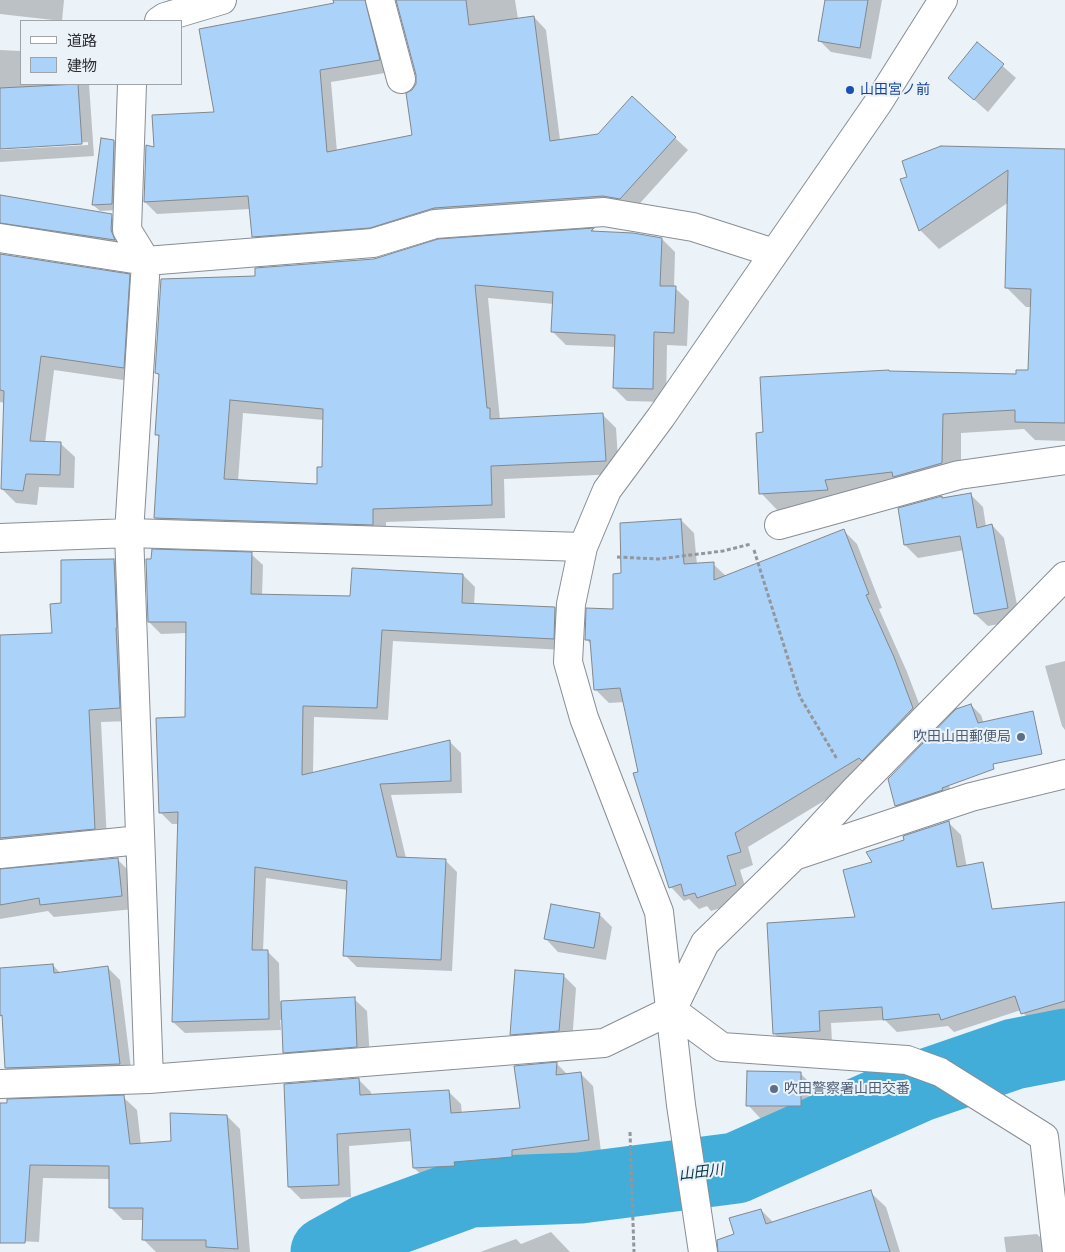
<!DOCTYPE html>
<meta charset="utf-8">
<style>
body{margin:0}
#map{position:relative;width:1065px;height:1252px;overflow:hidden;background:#ebf2f8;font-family:"Varela Round","Noto Sans JP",sans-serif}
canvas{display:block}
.legend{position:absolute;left:20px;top:20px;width:162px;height:65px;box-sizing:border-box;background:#ebf2f8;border:1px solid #9fa4a8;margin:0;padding:6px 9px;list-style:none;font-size:15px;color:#2c2e31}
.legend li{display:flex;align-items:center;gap:10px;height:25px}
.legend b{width:25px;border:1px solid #9fa4a8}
</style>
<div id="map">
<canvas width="1065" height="1252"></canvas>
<ul class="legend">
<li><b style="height:6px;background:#fff"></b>道路</li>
<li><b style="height:14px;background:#abd3fa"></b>建物</li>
</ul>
</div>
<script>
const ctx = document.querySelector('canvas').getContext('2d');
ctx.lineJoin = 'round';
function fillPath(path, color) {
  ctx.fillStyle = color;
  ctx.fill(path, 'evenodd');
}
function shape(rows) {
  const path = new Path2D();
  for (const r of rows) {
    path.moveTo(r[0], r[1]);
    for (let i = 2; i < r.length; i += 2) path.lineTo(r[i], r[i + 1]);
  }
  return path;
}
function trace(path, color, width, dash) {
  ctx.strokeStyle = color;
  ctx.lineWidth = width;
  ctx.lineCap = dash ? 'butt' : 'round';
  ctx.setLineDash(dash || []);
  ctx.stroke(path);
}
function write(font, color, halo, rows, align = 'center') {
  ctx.font = font + ' "Varela Round","Noto Sans JP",sans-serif';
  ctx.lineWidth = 4;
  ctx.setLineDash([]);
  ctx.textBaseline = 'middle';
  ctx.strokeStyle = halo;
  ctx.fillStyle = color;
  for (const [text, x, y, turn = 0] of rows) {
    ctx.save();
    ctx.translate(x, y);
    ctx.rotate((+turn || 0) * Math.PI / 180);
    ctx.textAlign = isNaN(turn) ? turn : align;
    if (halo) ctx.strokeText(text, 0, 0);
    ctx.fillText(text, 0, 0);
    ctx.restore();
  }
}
fillPath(shape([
 [0,0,64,0,62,21,0,14],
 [357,0,366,0,377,11,391,72,331,82,337,152,413,136,413,91,417,84,417,75,396,0,515,0,518,19,534,17,546,30,560,140,599,135,632,98,688,150,633,211,265,249,253,236,250,209,157,214,145,202,155,148,215,113],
 [826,0,882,0,871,59,831,52,819,40],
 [978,44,1016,78,988,112,963,90],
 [0,50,21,51,21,84,89,84,94,156,0,162,0,150,88,145,88,142,0,148],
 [114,141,120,148,118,210,100,211,93,205],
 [1065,151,1065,441,1035,440,1024,429,961,433,961,483,780,513,761,493,765,433,1030,371,1032,307,1026,307,1006,287,1009,202,939,249,920,230,902,180],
 [0,197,111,216,125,230,125,245,0,246],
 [593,230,596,233,662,239,675,252,674,287,689,301,687,346,667,345,666,402,627,401,614,388,616,347,566,345,552,331,554,304,488,298,500,420,603,415,616,428,619,474,504,479,505,518,386,522,386,538,168,531,155,518,160,438,157,435,160,377,156,372,257,277,375,260,438,241],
 [243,413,324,420,323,468,318,485,238,481],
 [0,255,129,275,143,289,137,382,54,370,45,443,61,444,75,457,74,488,39,487,37,505,16,503,2,489,5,403,0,402],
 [970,494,983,507,986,527,992,525,1004,538,1020,620,988,626,975,614,964,550,918,558,905,545,899,509],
 [681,520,694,533,697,565,713,564,726,576,843,530,857,544,882,608,879,609,907,672,926,722,873,771,748,847,753,865,740,870,749,899,711,911,707,906,699,909,689,899,684,901,671,887,640,773,625,702,609,703,595,689,592,645,586,639,614,610,622,575],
 [251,554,263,565,262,595,351,597,463,575,475,587,474,605,555,608,566,620,565,650,393,641,388,720,314,717,313,774,449,741,461,753,462,793,391,795,406,858,445,860,457,872,452,971,357,967,345,955,348,890,266,878,263,951,267,951,279,963,280,1002,354,999,367,1011,370,1059,297,1065,284,1052,283,1020,280,1020,281,1030,185,1033,173,1022,178,824,172,824,160,812,186,718,187,633,161,634,149,622],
 [114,561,127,573,132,721,101,722,107,841,0,858,0,636,53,634,62,604],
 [1065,661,1065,730,1062,726,1045,666],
 [971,705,981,715,995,757,947,775,952,799,905,815,896,805],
 [948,822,961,835,972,896,966,915,1065,920,1065,1017,1034,1026,1021,1010,954,1032,948,1026,897,1032,885,1020,831,1023,832,1043,787,1046,774,1033,857,919,874,863,906,841],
 [117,859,130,872,134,909,54,917,48,911,0,919,0,871],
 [599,914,612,927,606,960,558,952,546,939],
 [53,965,61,974,107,967,120,980,132,1077,19,1080,6,1068,3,1017,1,1015,0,998,0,969],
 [563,975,576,988,572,1043,524,1047,512,1034],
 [557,1064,568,1075,580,1073,593,1086,601,1152,524,1162,524,1169,466,1174,467,1178,427,1180,414,1168,412,1141,349,1146,351,1197,301,1199,289,1187,358,1079,371,1092,371,1095,449,1092,461,1104,462,1114,521,1109],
 [800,1073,813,1086,813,1118,760,1118,748,1105],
 [123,1097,137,1110,141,1145,173,1142,227,1116,240,1129,250,1252,156,1252,143,1239,144,1220,123,1220,110,1207,110,1179,43,1178,39,1242,0,1240,0,1104],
 [870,1192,886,1207,900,1252,740,1252,761,1210,774,1223],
 [551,1232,570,1252,480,1252,516,1239,521,1244],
 [1037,1234,1050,1247,1050,1252,1006,1252,1004,1237]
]), '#0003');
trace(shape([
 [326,1252,366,1230,470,1192,580,1188,736,1168,918,1087,1014,1054,1065,1044]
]), '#42add8', 71);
const building = shape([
 [333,0,365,0,380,60,320,70,327,152,412,135,406,93,412,90,416,84,416,75,396,0,466,0,469,25,534,16,550,141,598,134,632,96,676,137,620,199,603,196,434,208,370,228,252,237,248,196,144,202,146,145,154,147,152,115,214,112,199,29,334,3,333,0],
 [825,0,868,0,860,48,818,41,825,0],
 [977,42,1004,64,974,100,948,78,977,42],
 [78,84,82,144,0,149,0,88,78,84],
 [101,138,114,140,112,204,92,205,101,138],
 [941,146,1065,149,1065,423,1015,422,1015,410,943,414,942,463,893,477,892,472,825,480,828,490,759,494,756,433,763,432,760,377,889,370,889,371,1016,374,1016,370,1028,370,1031,289,1005,288,1008,170,919,231,900,179,907,177,902,161,941,146],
 [0,195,112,214,111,230,115,240,0,223,0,195],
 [594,228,591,231,633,233,662,238,660,286,676,286,674,333,654,332,653,389,613,388,615,335,551,332,553,292,475,285,487,408,490,408,490,419,603,413,606,461,491,466,492,505,373,509,373,525,154,518,159,435,155,435,159,374,155,373,161,279,255,276,255,268,374,259,438,239,594,228],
 [230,400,323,409,322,467,317,467,317,484,224,479,230,400],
 [0,254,130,274,124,368,41,356,30,441,61,442,60,475,26,474,23,491,1,489,4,391,0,390,0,254],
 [971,493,977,528,992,524,1008,608,974,614,960,536,904,545,898,508,942,496,942,498,971,493],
 [681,519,684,564,714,562,714,580,844,529,869,594,866,595,894,657,913,708,862,761,859,758,735,833,741,852,727,856,736,885,697,898,695,893,684,896,681,884,669,888,633,773,638,772,620,688,594,690,590,640,585,640,586,608,613,609,613,574,621,573,620,523,681,519],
 [152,549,252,552,251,594,350,596,352,568,463,574,462,603,555,607,554,639,382,630,377,708,303,706,302,775,450,740,451,781,380,784,397,857,446,859,441,960,343,956,347,881,255,867,252,950,268,950,269,1019,172,1022,178,812,159,813,156,718,185,717,186,622,148,622,146,559,151,559,152,549],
 [114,559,117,628,116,628,120,708,89,710,95,829,0,838,0,635,52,633,50,604,61,603,61,560,114,559],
 [971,704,978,723,1033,711,1042,754,993,764,994,769,942,788,943,790,895,806,888,779,956,709,971,704],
 [949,821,957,867,983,862,992,909,1065,902,1065,1001,1021,1014,1015,996,941,1020,939,1014,883,1020,882,1007,819,1011,820,1031,773,1034,767,923,855,917,843,870,872,862,866,852,904,840,903,836,949,821],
 [118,858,122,896,40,905,39,898,0,905,0,869,118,858],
 [551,904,600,913,594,948,544,939,551,904],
 [53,964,54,973,108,966,120,1064,5,1068,2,1015,0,1016,0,968,53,964],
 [515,970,564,974,559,1031,510,1035,515,970],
 [355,997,357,1047,283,1053,281,1001,355,997],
 [557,1062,556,1075,581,1072,589,1140,512,1150,512,1157,454,1162,455,1166,413,1168,410,1129,337,1134,339,1185,288,1187,284,1084,359,1078,360,1095,449,1090,451,1113,520,1108,514,1066,557,1062],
 [747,1071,801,1072,801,1106,746,1106,747,1071],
 [124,1095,130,1144,171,1141,170,1113,227,1115,238,1249,206,1247,206,1240,142,1240,143,1208,109,1208,109,1166,30,1165,25,1243,0,1243,0,1103,7,1103,7,1099,124,1095],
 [871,1190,890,1252,718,1252,717,1240,734,1234,729,1218,761,1209,766,1224,871,1190]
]);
fillPath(building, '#abd3fa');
trace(building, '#81878d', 1);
const minor = shape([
 [380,0,401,79],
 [159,21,165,17,222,0],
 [132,84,127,230,146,261,129,533,149,1079],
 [0,238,146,261,373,243,435,224,604,212,693,227,774,253],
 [779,525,959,475,1065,460],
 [0,538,129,533,583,547],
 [0,854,140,840],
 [797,855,971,797,1065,774],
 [672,1010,722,1047,907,1060,940,1072,1044,1137,1057,1252],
 [0,1084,149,1079,604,1043,672,1010,705,943,795,855,855,790,1065,576],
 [703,1252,681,1105,659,912,584,718,568,662,571,604,583,547,607,490,661,417,878,103,943,0]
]);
trace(minor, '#888e94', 30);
trace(shape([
 [754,550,800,697,837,759],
 [617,557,658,559,723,551,751,544],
 [630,1132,634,1252]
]), '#93979c', 3, [4, 2.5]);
trace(minor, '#fff', 28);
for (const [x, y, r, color] of [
 [850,90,5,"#1a4fb4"],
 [1021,737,5,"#5c6f8a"],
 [774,1089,5,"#5c6f8a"]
]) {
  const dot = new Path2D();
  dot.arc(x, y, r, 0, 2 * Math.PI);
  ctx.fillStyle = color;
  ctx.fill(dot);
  trace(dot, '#ebf2f8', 2);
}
write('14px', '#164399', '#ebf2f8', [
 ["山田宮ノ前",860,90]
], 'left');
write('14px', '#4e5e75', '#ebf2f8', [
 ["吹田山田郵便局",1011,737],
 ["吹田警察署山田交番",784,1089,"left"]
], 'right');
write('italic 15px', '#073749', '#ebf2f8', [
 ["山田川",701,1173,-7]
]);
</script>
